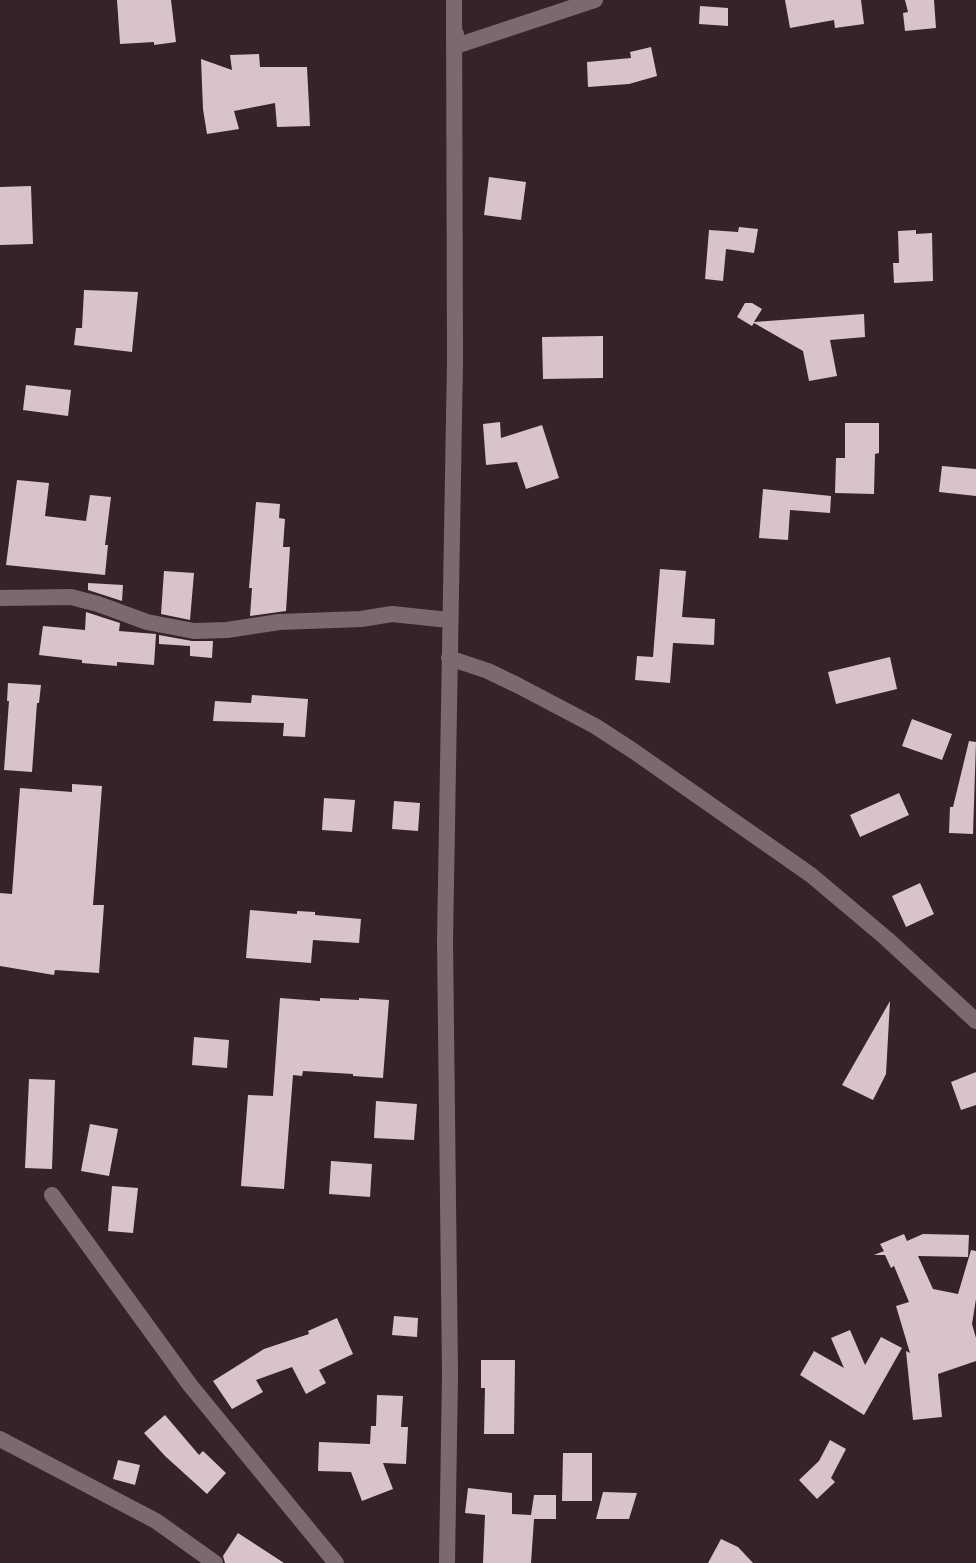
<!DOCTYPE html>
<style>
body{margin:0}
canvas{display:block;background:#34232b}
</style>
<canvas width="976" height="1563"></canvas>
<script>
const ctx = document.querySelector('canvas').getContext('2d');
ctx.lineJoin = 'round';
function fillPath(path, color) {
  ctx.fillStyle = color;
  ctx.fill(path, 'evenodd');
}
function shape(rows) {
  const path = new Path2D();
  for (const r of rows) {
    path.moveTo(r[0], r[1]);
    for (let i = 2; i < r.length; i += 2) path.lineTo(r[i], r[i + 1]);
  }
  return path;
}
function trace(path, color, width, dash) {
  ctx.strokeStyle = color;
  ctx.lineWidth = width;
  ctx.lineCap = dash ? 'butt' : 'round';
  ctx.setLineDash(dash || []);
  ctx.stroke(path);
}
fillPath(shape([
 [117,0,171,0,176,42,154,45,154,42,120,44],
 [785,0,861,0,864,24,835,28,834,20,790,28],
 [905,0,934,0,936,28,905,31,903,13,908,12],
 [700,6,728,8,728,26,699,24],
 [651,47,657,76,629,84,588,87,587,62,631,58,630,52],
 [259,54,260,67,307,67,310,126,277,127,275,103,234,111,239,129,207,134,203,109,201,59,232,70,230,55],
 [489,177,526,182,521,220,484,215],
 [31,186,33,244,0,245,0,187],
 [739,227,758,229,754,253,726,249,723,281,705,279,709,230,738,232],
 [916,230,916,234,932,233,933,281,894,283,893,263,899,263,898,231],
 [84,290,138,292,132,352,74,345,76,328,82,328],
 [745,303,752,303,762,309,754,322,864,314,865,337,830,340,837,376,809,381,803,351,754,323,752,326,737,317],
 [603,336,603,378,543,379,542,337],
 [26,385,71,390,68,416,23,410],
 [500,422,501,438,542,425,559,478,526,489,517,462,486,465,483,424],
 [845,423,879,423,879,453,875,454,874,494,835,493,836,458,845,458],
 [942,466,976,469,976,496,939,492],
 [17,480,49,483,45,516,86,521,90,495,111,497,105,545,108,545,105,575,6,565],
 [763,489,831,496,830,513,790,510,788,540,759,538],
 [256,502,280,504,279,518,285,519,283,547,290,547,286,611,250,616,252,588,249,588],
 [660,569,686,571,682,617,715,619,714,645,673,643,670,683,635,680,637,656,653,657],
 [164,571,194,573,190,620,161,614],
 [88,583,123,585,122,601,88,590],
 [86,612,120,623,119,631,156,634,154,665,117,662,117,666,82,663,82,660,39,655,43,626,85,630],
 [159,635,192,641,213,641,212,658,190,656,190,646,159,644],
 [890,657,897,689,836,704,828,672],
 [8,683,41,685,39,703,37,703,32,772,4,770,9,701,7,701],
 [252,695,308,699,305,737,283,736,284,723,213,721,215,701,251,703],
 [912,719,952,734,942,760,902,746],
 [969,741,976,742,973,834,949,833,950,807,953,807],
 [72,784,102,786,93,905,104,905,99,973,55,970,54,975,0,966,0,893,12,894,20,788,72,792],
 [899,793,909,815,860,837,850,815],
 [324,798,355,800,352,832,322,830],
 [394,801,420,803,418,831,392,829],
 [920,883,934,914,906,927,892,896],
 [250,910,297,914,297,911,315,912,315,915,361,919,359,943,313,940,311,963,246,958],
 [280,998,320,1001,320,998,359,1000,359,998,389,1000,383,1078,353,1076,353,1074,303,1071,302,1076,293,1075,284,1189,241,1186,248,1095,273,1096],
 [890,1001,886,1074,873,1100,842,1085],
 [194,1037,229,1040,227,1068,192,1065],
 [976,1072,976,1105,961,1110,951,1082],
 [29,1079,55,1080,52,1169,25,1168],
 [376,1101,417,1104,414,1140,374,1138],
 [90,1124,118,1129,109,1176,81,1171],
 [331,1161,372,1164,370,1197,329,1194],
 [112,1186,138,1188,133,1233,108,1231],
 [904,1234,907,1241,923,1234,969,1235,968,1257,918,1256,933,1289,958,1294,971,1250,976,1251,976,1299,972,1324,976,1338,976,1361,938,1374,942,1417,913,1420,906,1351,910,1353,896,1306,909,1302,894,1266,891,1268,885,1255,874,1255,884,1251,880,1244],
 [394,1316,418,1318,417,1337,392,1335],
 [337,1318,353,1354,319,1370,326,1383,306,1394,292,1367,256,1380,263,1392,232,1409,213,1381,264,1349,309,1334,308,1331],
 [850,1330,865,1365,881,1337,902,1348,864,1415,800,1375,814,1351,844,1368,831,1338],
 [481,1360,515,1360,514,1434,484,1434,485,1388,481,1388],
 [377,1395,403,1396,401,1427,408,1427,406,1464,383,1463,393,1489,362,1501,351,1472,318,1471,319,1442,370,1444,371,1426,376,1426],
 [165,1415,199,1455,203,1451,226,1473,207,1494,165,1456,144,1433],
 [830,1440,846,1449,831,1478,835,1482,817,1499,799,1480,819,1461],
 [563,1453,592,1453,592,1501,562,1501],
 [118,1460,140,1465,135,1485,113,1479],
 [468,1488,512,1493,512,1514,531,1515,534,1495,556,1495,556,1519,534,1519,531,1563,483,1563,485,1515,465,1513],
 [603,1492,637,1493,629,1519,596,1519],
 [238,1533,284,1563,225,1563,223,1556],
 [721,1539,738,1547,753,1563,708,1563]
]), '#d8c2cb');
trace(shape([
 [456,34,456,46,595,0],
 [0,598,71,597,98,604,147,622,194,631,227,630,279,622,361,619,392,614,449,620],
 [449,658,488,671,519,686,595,726,632,750,811,875,887,939,976,1021],
 [52,1195,190,1385,336,1563],
 [0,1439,156,1521,215,1563],
 [447,1563,450,1374,445,940,455,360,454,0]
]), '#7c6870', 16);
</script>
